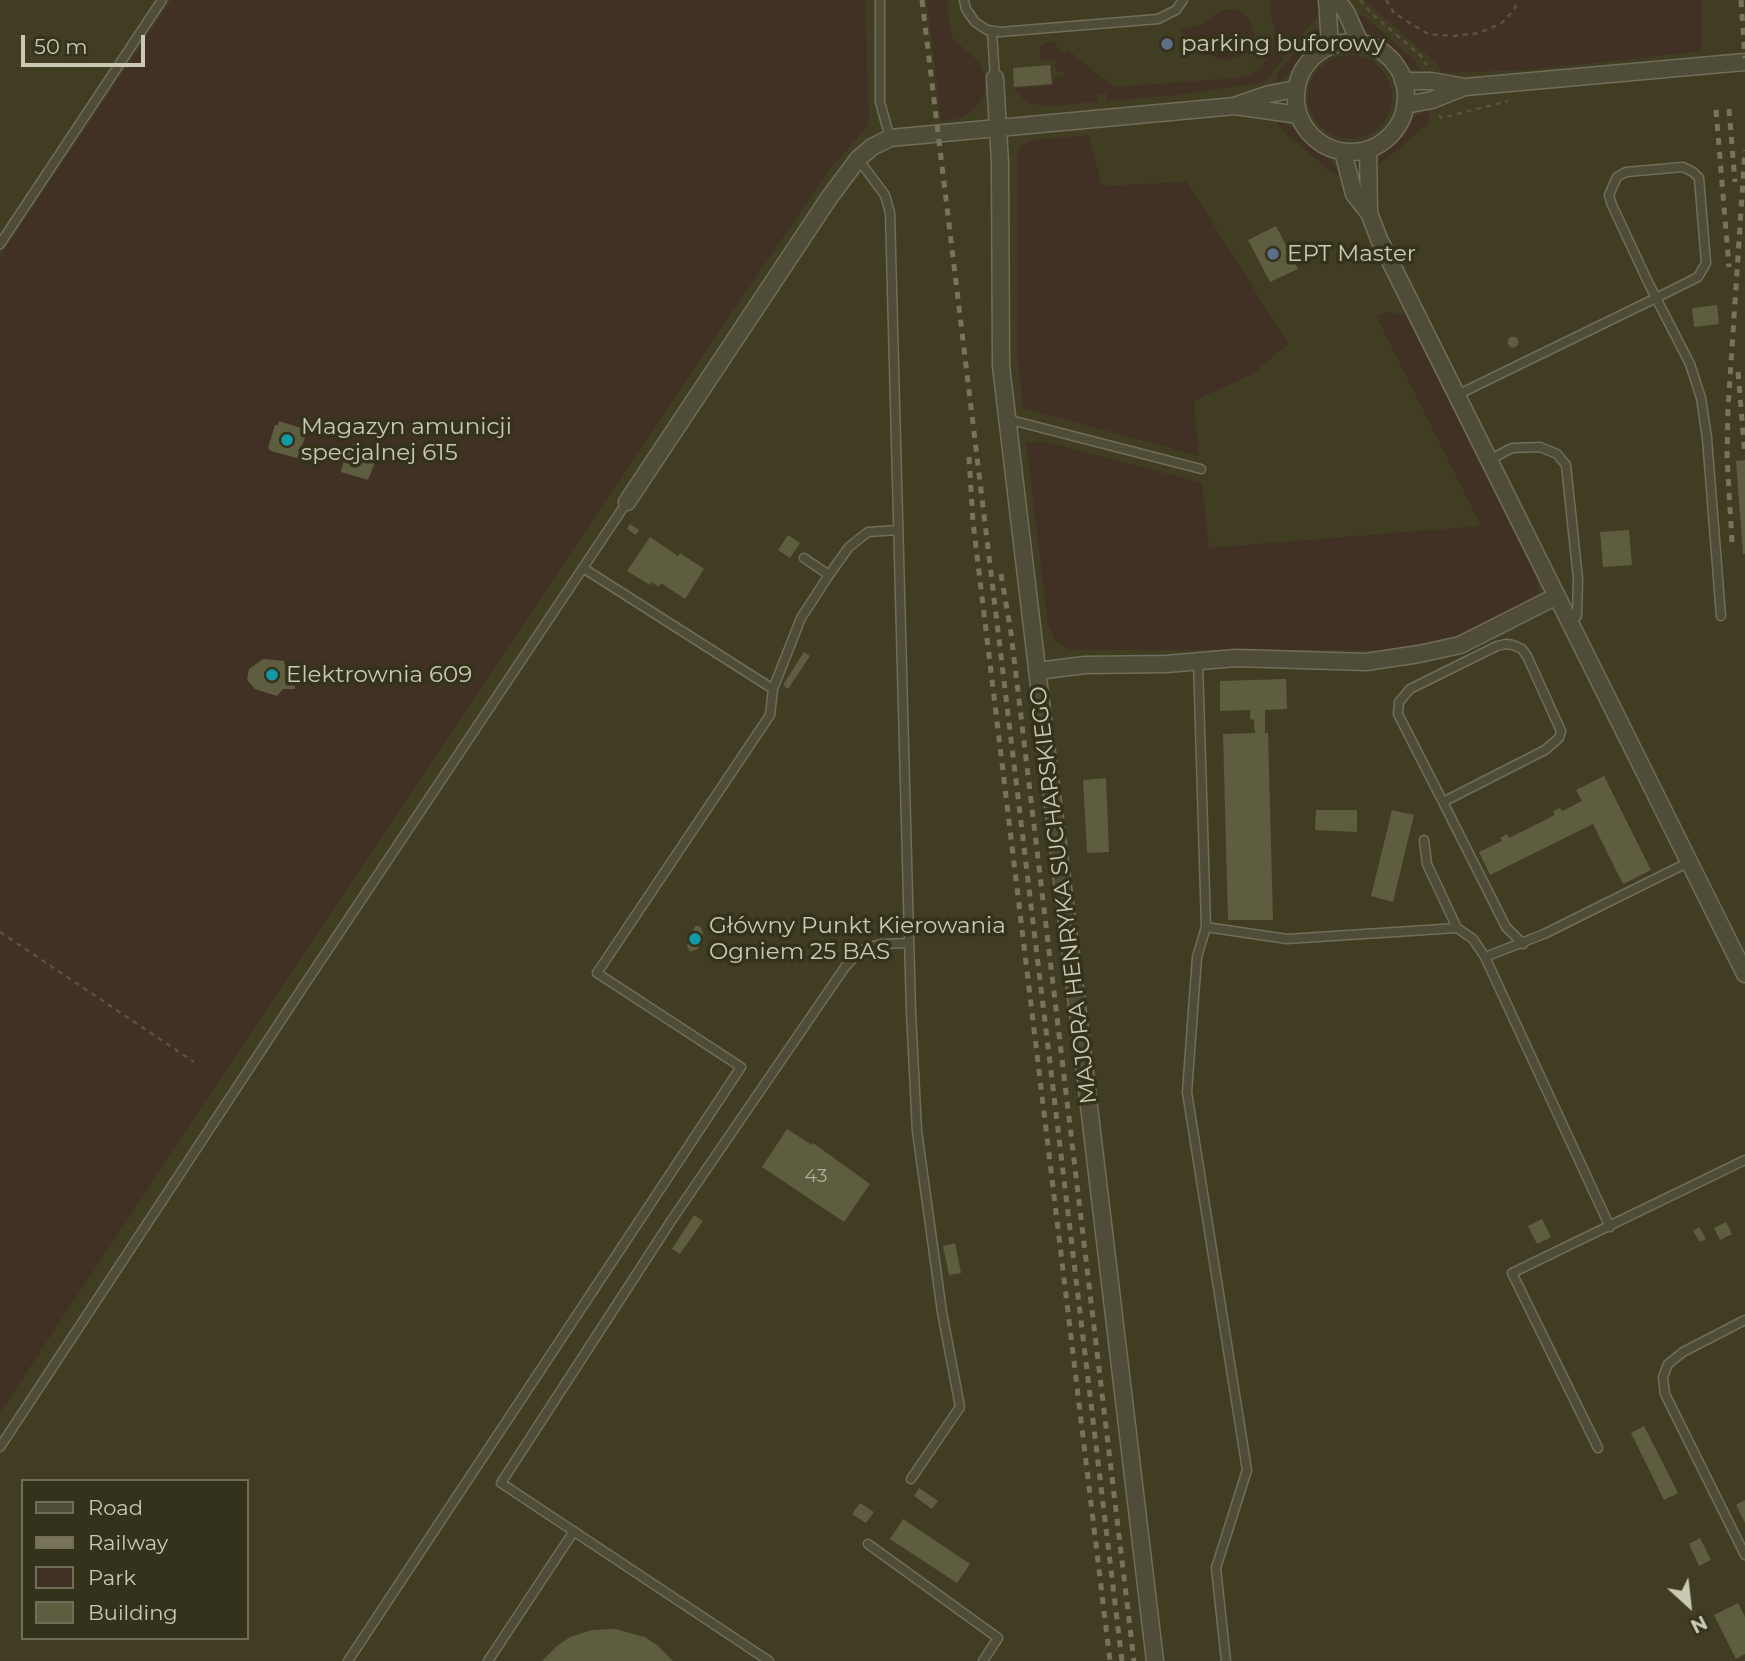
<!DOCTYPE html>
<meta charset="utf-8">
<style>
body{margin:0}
#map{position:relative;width:1745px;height:1661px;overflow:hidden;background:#403d23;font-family:Montserrat,sans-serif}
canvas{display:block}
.legend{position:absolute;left:21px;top:1479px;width:228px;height:161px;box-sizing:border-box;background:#35321c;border:2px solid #716e58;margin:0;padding:9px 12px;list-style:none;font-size:21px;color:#cac9b3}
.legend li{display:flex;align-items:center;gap:14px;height:35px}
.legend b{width:35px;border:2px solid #716e58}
.north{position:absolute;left:1654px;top:1570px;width:70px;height:70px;-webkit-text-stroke:5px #35321c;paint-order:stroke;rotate:153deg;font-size:19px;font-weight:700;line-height:28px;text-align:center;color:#cac9b3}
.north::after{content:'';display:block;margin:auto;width:24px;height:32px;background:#cac9b3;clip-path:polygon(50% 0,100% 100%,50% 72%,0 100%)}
.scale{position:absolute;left:21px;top:35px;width:124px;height:32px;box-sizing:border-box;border:4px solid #cac9b3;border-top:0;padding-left:9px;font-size:21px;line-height:24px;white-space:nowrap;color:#cac9b3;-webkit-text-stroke:5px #35321c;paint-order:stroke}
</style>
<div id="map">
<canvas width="1745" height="1661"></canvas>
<ul class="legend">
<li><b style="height:9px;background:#4f4d37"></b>Road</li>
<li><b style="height:9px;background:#777459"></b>Railway</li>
<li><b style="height:19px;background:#413125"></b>Park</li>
<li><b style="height:19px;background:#5f5d3f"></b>Building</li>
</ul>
<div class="north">N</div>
<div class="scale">50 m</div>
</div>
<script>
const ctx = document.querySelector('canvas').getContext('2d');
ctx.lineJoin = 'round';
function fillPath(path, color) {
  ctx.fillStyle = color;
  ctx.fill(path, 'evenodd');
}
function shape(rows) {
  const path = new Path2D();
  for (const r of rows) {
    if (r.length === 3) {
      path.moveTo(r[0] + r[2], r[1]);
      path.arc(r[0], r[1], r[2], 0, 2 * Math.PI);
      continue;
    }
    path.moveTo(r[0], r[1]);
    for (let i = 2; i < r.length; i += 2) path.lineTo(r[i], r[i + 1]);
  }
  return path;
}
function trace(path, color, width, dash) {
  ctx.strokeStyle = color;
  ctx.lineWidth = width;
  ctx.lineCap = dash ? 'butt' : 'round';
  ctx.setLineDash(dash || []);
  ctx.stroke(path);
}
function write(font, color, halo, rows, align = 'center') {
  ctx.font = font + ' Montserrat,sans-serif';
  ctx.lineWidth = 7;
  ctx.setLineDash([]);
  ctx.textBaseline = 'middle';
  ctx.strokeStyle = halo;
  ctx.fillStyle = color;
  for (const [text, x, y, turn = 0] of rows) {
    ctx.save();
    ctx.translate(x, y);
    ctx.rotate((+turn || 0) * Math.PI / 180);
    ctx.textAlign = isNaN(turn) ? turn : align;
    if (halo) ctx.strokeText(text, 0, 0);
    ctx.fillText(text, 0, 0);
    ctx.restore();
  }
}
fillPath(shape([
 [171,0,865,0,869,122,866,129,834,164,815,190,611,492,0,1412,0,257],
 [927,0,947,0,949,25,953,39,978,61,986,78,984,95,978,105,969,114,958,119,941,121],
 [1272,0,1317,0,1321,15,1311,24,1267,79,1259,83,1177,95,1106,101,1106,93,1097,94,1097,102,1046,106,1027,103,1015,89,1053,85,1053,77,1064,76,1064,71,1056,72,1055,59,1041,60,1040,46,1045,45,1049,40,1058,43,1055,47,1064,54,1068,50,1114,87,1237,78,1249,75,1260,68,1272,51,1275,30,1269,8],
 [1364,0,1702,0,1702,51,1527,70,1442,73,1438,65],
 [1231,9,1240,11,1249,18,1255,35,1251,47,1238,58,1225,60,1212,56,1181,32,1183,29,1201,25,1223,10],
 [1355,15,1364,16,1412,58,1422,73,1407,65,1393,49,1366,32],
 [1323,25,1321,33,1314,44,1286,77,1275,84,1279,71,1309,35],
 [1350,97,42],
 [1426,110,1430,118,1428,124,1376,167,1381,155,1397,139,1411,120],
 [1276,120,1294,128,1306,141,1329,158,1340,174,1329,170,1284,132],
 [1089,135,1102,186,1187,182,1288,344,1254,373,1194,401,1199,456,1023,408,1018,360,1017,156,1023,145,1034,140],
 [1389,312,1408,315,1538,580,1537,593,1531,600,1449,641,1393,650,1071,650,1056,642,1048,624,1026,442,1047,442,1202,483,1209,548,1481,526,1376,316]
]), '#413125');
fillPath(shape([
 [1050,65,1052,84,1014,87,1013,68],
 [1276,226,1298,269,1270,282,1248,240],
 [1717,305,1719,324,1694,327,1692,308],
 [1513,342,5.5],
 [279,421,304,429,303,433,306,435,297,458,271,451,268,448,275,425,278,425],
 [353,443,375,451,374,455,377,457,368,480,341,472,347,448,351,448],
 [1745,460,1745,554,1743,554,1736,461],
 [630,524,639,530,636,535,627,529],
 [1629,530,1632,565,1603,567,1600,532],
 [788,535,800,543,790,558,778,550],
 [650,537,678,556,680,553,704,569,685,599,661,583,659,587,652,582,650,585,627,571],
 [804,652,810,656,788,689,783,685],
 [263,659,284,661,285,666,296,668,295,689,283,689,277,696,255,689,247,680,249,669],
 [1286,679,1287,709,1265,710,1265,733,1268,733,1273,920,1228,920,1223,734,1255,733,1254,720,1250,719,1250,710,1220,711,1220,681],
 [1604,776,1651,870,1623,884,1593,824,1490,875,1479,852,1502,841,1500,838,1507,834,1509,838,1555,815,1553,811,1560,808,1562,811,1582,801,1576,790],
 [1106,778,1109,852,1087,853,1083,780],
 [1316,810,1357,810,1357,832,1315,830],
 [1392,810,1414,815,1393,902,1371,896],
 [695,926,700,926,703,933,698,949,690,952,687,946],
 [787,1129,812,1145,813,1143,870,1184,844,1222,762,1167],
 [694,1215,703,1221,680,1254,672,1249],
 [1542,1219,1551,1237,1537,1244,1528,1226],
 [1726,1222,1732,1234,1720,1240,1714,1228],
 [1699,1227,1706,1239,1700,1242,1693,1231],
 [955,1243,961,1273,949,1275,943,1246],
 [1644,1426,1678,1493,1664,1500,1631,1433],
 [919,1488,938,1501,932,1509,914,1496],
 [1745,1500,1745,1523,1736,1505],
 [860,1503,874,1512,866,1523,852,1514],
 [903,1519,970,1564,957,1583,890,1539],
 [1700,1538,1711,1560,1699,1566,1689,1544],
 [1738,1603,1745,1617,1745,1654,1736,1659,1714,1615],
 [615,1629,645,1637,658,1646,673,1661,542,1661,557,1646,570,1637,592,1630]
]), '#5f5d3f');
const service = shape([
 [880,0,880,102,890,138],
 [964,0,966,9,975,22,987,30,1000,32,1158,19,1176,10,1183,0],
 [992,32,995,78],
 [858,159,885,195,890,213,911,1012,917,1131,942,1312,960,1407,911,1479],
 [0,244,162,0],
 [1457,395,1656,298,1698,277,1706,263,1699,178,1693,172,1683,167,1626,172,1617,177,1609,195,1612,205,1648,282,1656,298,1690,364,1701,398,1707,438,1721,616],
 [1007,419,1201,469],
 [1489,460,1512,448,1540,447,1557,454,1566,465,1578,579,1577,616,1570,621],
 [804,558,829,575],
 [583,568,773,689],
 [1198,661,1206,927,1287,939,1457,928,1473,939,1485,957,1610,1227],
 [1443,802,1545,750,1559,738,1561,731,1527,656,1522,649,1513,645,1506,644,1497,646,1410,689,1399,702,1398,714,1443,802,1506,927,1523,944],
 [1424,840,1427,864,1457,928],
 [1206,927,1197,957,1187,1092,1247,1470,1216,1568,1226,1661],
 [1485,957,1544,934,1689,862],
 [1745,1320,1683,1352,1668,1364,1663,1377,1665,1394,1745,1555],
 [0,1447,303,987,627,502],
 [1598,1448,1512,1273,1745,1160],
 [868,1544,998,1638,983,1661],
 [348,1661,741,1067,597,973,770,715,773,689,801,618,829,575,849,547,868,532,898,530],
 [488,1661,574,1531],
 [769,1661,501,1483,671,1221,845,967,855,956,866,948,881,944,909,943]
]);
const minor = shape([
 [1327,0,1330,46],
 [1337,0,1346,12,1359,41],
 [1351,97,55],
 [995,78,1000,163,1001,366,1155,1661],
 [1403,81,1431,81,1465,87,1745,62],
 [1237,105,1269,94,1296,89],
 [1405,105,1432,100,1462,88],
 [1368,149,1369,213],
 [1343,152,1354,194,1369,213,1379,239,1745,974],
 [627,502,829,198,858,159,872,147,890,138,1235,106,1299,115],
 [1037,671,1085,665,1166,664,1236,658,1366,662,1419,654,1460,645,1557,596]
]);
trace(service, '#706e58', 11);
trace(minor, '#706e58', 19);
trace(shape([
 [1360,0,1372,14,1421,56,1427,65],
 [1386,0,1394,13,1428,34,1453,36,1479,33,1502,23,1514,10,1518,0],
 [1439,115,1441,118,1508,101],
 [0,932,194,1062]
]), '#5e4e43', 2.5, [5, 5]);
trace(service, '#4f4d37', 8);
trace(minor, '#4f4d37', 16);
trace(shape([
 [922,0,1122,1661],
 [1741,0,1745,58],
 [1729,109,1735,182],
 [1716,110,1729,267],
 [1738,372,1745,456],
 [969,457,973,522,1110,1661],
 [1732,542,1727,457,1728,409,1745,150],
 [1001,574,1011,633,1134,1661]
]), '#777459', 5, [7, 7]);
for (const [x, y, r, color] of [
 [1167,44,7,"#5c6f8a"],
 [1273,254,7,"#5c6f8a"],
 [287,440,7,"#0f9aa8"],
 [272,675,7,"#0f9aa8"],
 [695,939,7,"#0f9aa8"]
]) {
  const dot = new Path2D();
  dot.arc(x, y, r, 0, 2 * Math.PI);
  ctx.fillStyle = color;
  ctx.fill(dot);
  trace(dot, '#35321c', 2.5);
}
write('19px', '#afae96', null, [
 ["43",816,1176]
]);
write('23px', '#cac9b3', '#35321c', [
 ["parking buforowy",1181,44],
 ["EPT Master",1287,254],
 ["Magazyn amunicji",301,427],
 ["specjalnej 615",301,453],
 ["Elektrownia 609",286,675],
 ["Główny Punkt Kierowania",709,926],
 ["Ogniem 25 BAS",709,952]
], 'left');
write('23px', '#cac9b3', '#35321c', [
 ["MAJORA HENRYKA SUCHARSKIEGO",1064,895,-97]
]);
</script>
